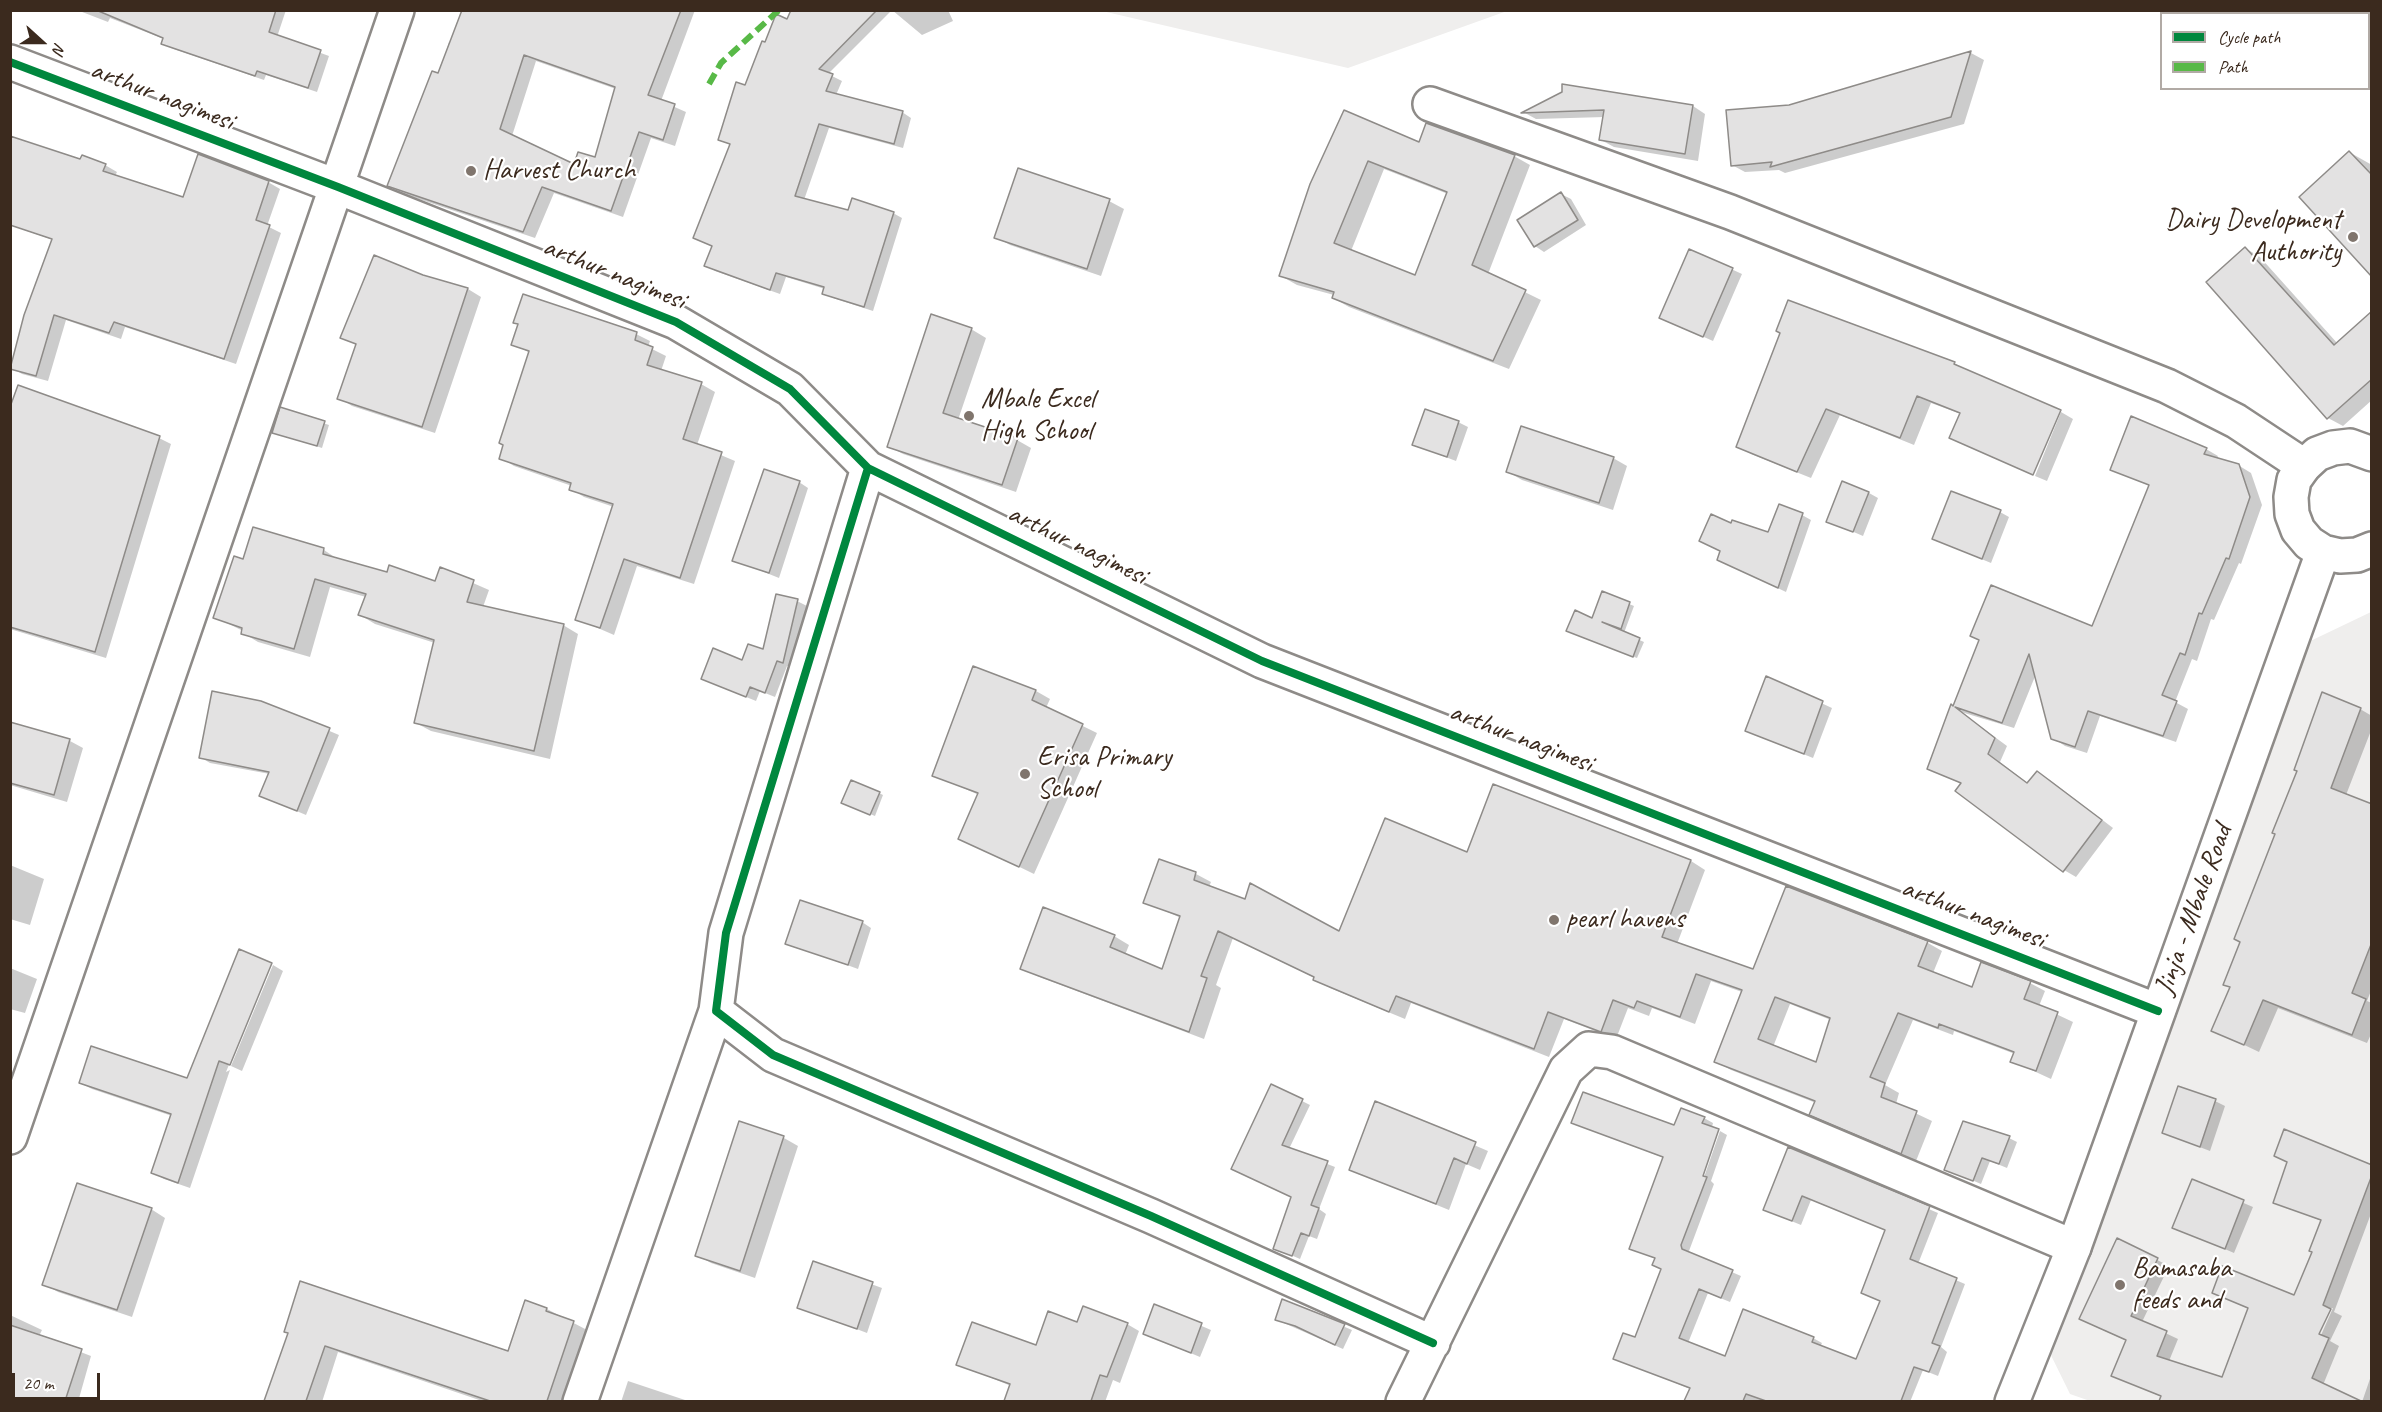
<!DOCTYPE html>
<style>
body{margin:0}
#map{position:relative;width:2382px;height:1412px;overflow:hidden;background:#fff;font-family:Caveat,sans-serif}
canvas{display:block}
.frame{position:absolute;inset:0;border:12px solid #3b2a1e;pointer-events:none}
.legend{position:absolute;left:2160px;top:12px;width:210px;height:78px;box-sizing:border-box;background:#fff;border:2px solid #b1aaa5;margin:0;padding:8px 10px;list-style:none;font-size:18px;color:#3b2a1e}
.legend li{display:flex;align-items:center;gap:12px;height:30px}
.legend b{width:30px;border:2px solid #b1aaa5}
.north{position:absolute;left:12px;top:12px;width:60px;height:60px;-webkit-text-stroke:4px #fff;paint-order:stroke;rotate:111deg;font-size:16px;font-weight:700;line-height:24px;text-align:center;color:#3b2a1e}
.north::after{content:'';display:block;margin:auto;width:21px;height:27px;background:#3b2a1e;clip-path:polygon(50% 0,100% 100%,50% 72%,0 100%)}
.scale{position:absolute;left:12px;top:1373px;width:88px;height:27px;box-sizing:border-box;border:3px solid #3b2a1e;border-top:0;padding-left:8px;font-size:18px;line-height:21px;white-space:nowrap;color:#3b2a1e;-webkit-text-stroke:4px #fff;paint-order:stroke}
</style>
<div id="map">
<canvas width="2382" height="1412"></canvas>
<div class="frame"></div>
<ul class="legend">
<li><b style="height:8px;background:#00873e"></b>Cycle path</li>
<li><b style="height:8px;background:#58b947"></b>Path</li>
</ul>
<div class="north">N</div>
<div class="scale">20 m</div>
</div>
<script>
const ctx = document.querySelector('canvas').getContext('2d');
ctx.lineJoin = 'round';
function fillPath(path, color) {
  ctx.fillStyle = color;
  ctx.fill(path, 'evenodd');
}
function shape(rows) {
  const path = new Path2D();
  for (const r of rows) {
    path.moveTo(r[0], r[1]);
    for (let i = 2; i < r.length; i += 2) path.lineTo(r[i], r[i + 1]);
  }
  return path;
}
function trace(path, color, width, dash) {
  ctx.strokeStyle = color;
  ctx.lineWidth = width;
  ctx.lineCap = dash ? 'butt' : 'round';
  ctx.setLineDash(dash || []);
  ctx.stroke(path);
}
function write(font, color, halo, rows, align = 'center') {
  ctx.font = font + ' Caveat,sans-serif';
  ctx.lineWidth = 4.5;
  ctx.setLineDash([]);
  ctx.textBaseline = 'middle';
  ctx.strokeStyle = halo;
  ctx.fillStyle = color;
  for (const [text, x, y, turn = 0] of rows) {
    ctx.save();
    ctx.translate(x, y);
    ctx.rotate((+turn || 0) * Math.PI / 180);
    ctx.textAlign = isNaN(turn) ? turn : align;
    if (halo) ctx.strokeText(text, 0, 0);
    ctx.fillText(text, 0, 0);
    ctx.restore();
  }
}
fillPath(shape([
 [1102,11,1507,10,1507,11,1348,68],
 [2371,612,2371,1401,2090,1401,2070,1394,2043,1339,2302,645]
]), '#efeeed');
fillPath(shape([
 [77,10,286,10,277,37,329,56,317,92,266,75,264,80,171,48,163,43,164,39,110,18,108,22],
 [463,10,695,10,661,101,686,112,675,146,651,138,623,217,554,193,535,238,401,193,389,186,439,75,449,42,453,43],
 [536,61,616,89,596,159,575,166,512,136],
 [814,10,892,10,828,74,842,81,836,95,902,112,911,118,903,148,829,128,804,200,849,212,893,213,902,218,873,311,833,298,824,293,825,289,786,277,780,294,715,271,706,265,713,246,695,238,731,145,720,139,746,87,821,33],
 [892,10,948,10,953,21,922,35],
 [1971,53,1984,60,1964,124,1785,173,1779,170,1745,172,1732,165,1790,106],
 [1693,106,1705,114,1698,161,1614,147,1601,140,1605,117,1536,119,1525,113],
 [1345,112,1419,144,1514,156,1530,165,1488,274,1541,300,1509,369,1349,307,1333,298,1334,295,1297,285,1281,276],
 [1384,169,1448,194,1416,277,1351,251],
 [2349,152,2372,165,2372,275],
 [81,161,105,165,117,172,115,176,184,199,268,182,280,189,267,226,281,233,236,364,125,327,121,339,66,320,48,381,22,374,11,367,53,240,10,225],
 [1561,194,1571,199,1586,225,1544,252,1535,246],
 [1109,201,1124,209,1101,276,1010,245,996,237],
 [2245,248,2260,257,2338,344,2372,313,2372,400,2343,426,2328,418],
 [1690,250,1742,274,1713,341,1661,318],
 [423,276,468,289,481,297,435,433,352,406,339,398,357,345,342,337],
 [515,322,636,334,650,341,648,347,666,356,661,371,701,384,715,392,697,445,735,461,694,584,637,566,614,635,577,619,614,507,584,497,571,489,572,486,514,466,501,458,530,353,513,344,519,325],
 [971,329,986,338,958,420,1017,440,1031,448,1016,492,903,454,888,446],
 [1781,333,1954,363,1967,371,2032,474,1951,438,1961,414,1931,403,1914,445,1840,415,1811,478,1751,454,1738,446],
 [281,409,329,425,322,448,273,432],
 [10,411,159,438,171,444,106,658,10,629],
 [2061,412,2073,419,2047,481,2035,476],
 [1458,422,1468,427,1456,461,1414,445],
 [2206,449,2218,456,2217,459,2238,465,2251,473,2262,505,2241,564,2239,563,2214,620,2211,619,2197,661,2192,659,2175,702,2188,709,2176,742,2100,716,2087,753,2065,746,2053,738,2036,674,2014,728,1961,712,2007,746,2000,762,2029,784,2038,773,2050,780,2113,828,2076,877,2064,870,1962,784,1929,769,1981,641,2093,628,2150,486,2112,469],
 [1613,458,1627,466,1613,510,1522,480,1508,472],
 [799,482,808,488,779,578,734,560],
 [1869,493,1878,498,1863,536,1828,521],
 [2000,512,2009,517,1991,563,1933,539],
 [1802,515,1811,520,1786,592,1727,564,1732,525,1769,534],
 [324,550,339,560,388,574,436,583,441,569,489,590,483,607,563,625,578,634,550,759,431,731,416,723,435,643,375,624,360,615,366,597,330,587,310,657,258,642,243,633,243,631,215,617,244,561],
 [1603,593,1634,606,1624,633,1644,642,1637,658,1572,633,1593,620],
 [797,601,807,606,793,667,787,666,775,697,760,691,756,701,712,683,743,662,764,651],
 [974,668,1036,691,1050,699,1046,708,1097,733,1034,874,960,838,979,795,934,775],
 [1767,678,1832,708,1813,758,1756,735],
 [261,702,339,735,306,815,261,796,270,774,210,763,200,757],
 [2360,709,2372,716,2372,728,2346,795,2372,805,2372,988,2367,1001,2372,1003,2372,1032,2367,1043,2278,1008,2259,1052,2213,1030],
 [10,723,70,741,83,748,67,802,10,785],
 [1494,786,1691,861,1705,870,1677,944,1754,971,1787,888,1928,943,1942,951,1933,973,1973,989,2030,983,2045,991,2039,1006,2073,1022,2051,1079,2012,1061,2015,1054,1954,1031,1953,1035,1913,1020,1885,1085,1899,1093,1896,1104,1932,1121,1916,1161,1826,1123,1811,1114,1816,1103,1731,1070,1716,1062,1742,992,1711,981,1695,1024,1652,1008,1649,1016,1628,1008,1616,1039,1564,1019,1549,1057,1411,1003,1405,1019,1330,988,1315,978,1233,938,1216,985,1221,988,1204,1039,1037,976,1022,968,1114,936,1129,945,1125,955,1163,971,1181,918,1145,902,1160,861,1196,874,1211,882,1209,887,1339,933,1468,853],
 [1790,1004,1831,1020,1817,1064,1773,1047],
 [879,793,883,795,875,816,847,805],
 [10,865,44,879,30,925,10,919],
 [862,922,871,928,858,969,787,943],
 [270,964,226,1072,230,1070,190,1188,164,1179,153,1173,172,1116,92,1089,80,1083,188,1080],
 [273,965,283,971,242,1071,231,1066],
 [10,968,37,979,25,1013,10,1009],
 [1272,1086,1310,1105,1289,1149,1335,1167,1319,1209,1326,1214,1317,1239,1309,1236,1300,1259,1275,1248,1292,1197,1241,1173],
 [2215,1101,2225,1106,2210,1151,2163,1133],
 [1376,1103,1488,1151,1480,1170,1466,1164,1449,1210,1351,1170],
 [1704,1118,1713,1123,1699,1182,1702,1183,1720,1131,1727,1135,1711,1181,1714,1184,1689,1251,1690,1254,1741,1276,1730,1302,1708,1293,1688,1343,1725,1358,1813,1338,1822,1343,1820,1347,1857,1361,1881,1301,1887,1230,1811,1200,1801,1225,1774,1214,1789,1149,1938,1213,1918,1264,1965,1284,1941,1347,1947,1352,1938,1376,1923,1370,1910,1402,1685,1402,1690,1389,1615,1358,1636,1339,1662,1270,1656,1259,1631,1248,1664,1158,1573,1122,1675,1127],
 [740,1123,784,1138,798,1146,755,1278,711,1263,697,1255],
 [2009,1138,2017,1142,2007,1168,1990,1161,1981,1184,1946,1169],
 [2275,1156,2372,1167,2372,1211,2334,1312,2342,1316,2330,1341,2339,1346,2323,1385,2358,1402,2161,1402,2162,1397,2113,1376,2127,1341,2092,1325,2118,1240,2169,1266,2142,1322,2178,1339,2169,1361,2223,1379,2249,1309,2213,1293,2295,1297,2314,1252,2322,1221,2275,1203,2288,1163],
 [2330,1308,2333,1308,2318,1342,2315,1340],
 [2192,1181,2253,1207,2234,1253,2174,1227],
 [151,1209,165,1218,132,1317,58,1292,44,1284],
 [814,1263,882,1288,867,1333,799,1307],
 [1283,1301,1352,1330,1343,1349,1277,1320],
 [526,1302,547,1309,587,1330,563,1402,485,1402,338,1352,322,1402,266,1402,289,1333,509,1353],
 [1155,1306,1211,1330,1200,1357,1145,1334],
 [10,1315,42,1330,39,1336,91,1356,78,1402,10,1402],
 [1078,1324,1127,1324,1139,1331,1120,1383,1113,1380,1105,1402,1006,1402,1011,1386,958,1364,1037,1347],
 [2372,1373,2372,1402,2362,1402],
 [628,1381,691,1402,621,1402]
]), '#0003');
const building = shape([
 [96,10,276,10,269,32,321,50,308,88,257,71,255,76,161,44,163,38,96,10],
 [462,10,681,10,648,95,675,104,663,140,639,132,611,211,542,187,523,232,387,186,432,71,438,73,462,10],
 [524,55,615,87,595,157,578,152,574,164,500,129,524,55],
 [791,10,877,10,819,69,833,74,826,91,903,111,894,144,819,124,795,196,848,210,852,198,894,212,864,307,822,294,824,287,776,273,770,290,704,266,712,246,693,238,730,144,718,140,736,82,745,85,762,41,765,42,776,14,787,19,791,10],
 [1971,51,1951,117,1770,167,1772,162,1731,166,1726,110,1789,105,1971,51],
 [1562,84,1693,105,1685,154,1599,140,1604,110,1521,113,1562,92,1562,84],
 [1344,110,1419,142,1426,123,1515,155,1472,265,1526,290,1493,361,1332,298,1334,292,1279,276,1310,184,1344,110],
 [1368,161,1447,192,1415,275,1334,243,1368,161],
 [10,136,80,159,82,155,106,164,103,171,183,197,198,154,269,181,256,220,270,225,224,359,114,322,109,333,54,315,36,376,10,369,24,315,52,239,10,225,10,136],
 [2349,151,2372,175,2372,277,2299,197,2349,151],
 [1018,168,1110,199,1087,269,994,238,1018,168],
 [1561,192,1578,220,1534,247,1517,220,1561,192],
 [2245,247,2334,345,2372,311,2372,379,2327,419,2206,282,2245,247],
 [1689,249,1733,268,1703,337,1659,318,1689,249],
 [374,255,423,275,468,288,422,427,337,399,356,344,340,338,374,255],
 [523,294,637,332,635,340,653,347,647,365,702,382,683,439,722,452,680,578,624,559,600,628,575,620,613,504,569,490,571,483,499,459,503,445,499,443,529,351,511,345,518,324,513,323,523,294],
 [1788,300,1955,362,1954,364,2061,410,2033,475,1949,438,1960,413,1917,396,1900,438,1826,409,1797,472,1736,447,1780,333,1776,331,1788,300],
 [931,314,972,328,943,413,1018,438,1002,485,887,447,931,314],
 [18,385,160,436,95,652,10,627,10,407,18,385],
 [280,407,325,421,317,446,272,433,280,407],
 [1425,409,1459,421,1447,457,1412,445,1425,409],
 [2131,416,2207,448,2204,454,2239,464,2250,497,2229,559,2226,558,2202,614,2199,613,2185,655,2180,653,2162,695,2177,701,2163,736,2088,711,2075,747,2051,739,2029,654,2002,723,1955,707,1995,738,1988,754,2027,783,2037,771,2102,820,2063,872,1955,791,1961,783,1927,769,1951,704,1953,706,1979,640,1970,636,1991,585,2092,626,2149,485,2110,470,2131,416],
 [1521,426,1614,457,1599,503,1506,472,1521,426],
 [764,469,800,481,769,573,732,561,764,469],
 [1842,481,1869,492,1853,532,1826,522,1842,481],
 [1951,491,2001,510,1982,559,1932,539,1951,491],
 [1779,504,1803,513,1778,588,1717,560,1720,551,1699,541,1711,514,1731,523,1732,520,1768,532,1779,504],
 [253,527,324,548,323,554,387,572,389,565,435,581,440,567,474,580,467,602,564,624,534,751,414,723,434,640,358,615,366,594,315,579,294,649,241,634,242,628,213,618,234,556,243,559,253,527],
 [1602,591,1630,602,1621,629,1602,622,1640,638,1633,657,1566,631,1575,610,1592,618,1602,591],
 [776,594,798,599,783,663,777,661,765,693,750,687,746,697,701,679,713,648,742,660,748,644,763,649,776,594],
 [973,666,1036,690,1032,700,1083,724,1019,867,958,839,978,793,932,776,973,666],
 [1766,676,1823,701,1804,754,1745,731,1766,676],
 [212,691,261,701,330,728,297,811,259,796,269,772,199,758,212,691],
 [2322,692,2361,708,2331,788,2372,804,2372,942,2352,993,2366,999,2352,1035,2263,1000,2244,1045,2211,1031,2230,987,2223,985,2240,942,2234,939,2275,834,2272,833,2297,771,2294,770,2322,692],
 [10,722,70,739,54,795,10,783,10,722],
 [851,780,880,792,870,815,841,803,851,780],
 [1493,784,1691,860,1662,937,1753,969,1786,886,1928,941,1918,966,1972,987,1981,962,2031,981,2024,999,2058,1012,2036,1071,2010,1062,2014,1052,1939,1024,1938,1028,1898,1013,1870,1077,1885,1083,1881,1097,1917,1111,1901,1154,1809,1115,1815,1101,1714,1062,1742,990,1696,974,1680,1017,1637,1001,1634,1008,1613,1000,1601,1032,1548,1012,1534,1049,1396,996,1389,1012,1313,980,1314,977,1218,931,1201,976,1207,978,1189,1032,1020,969,1043,907,1115,935,1110,947,1162,969,1180,916,1143,903,1159,859,1196,872,1194,880,1245,899,1250,883,1339,931,1385,818,1467,852,1493,784],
 [1775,997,1830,1018,1816,1062,1758,1039,1775,997],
 [800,900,863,921,848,965,785,944,800,900],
 [239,949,272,963,230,1065,219,1061,178,1183,151,1173,171,1114,79,1083,91,1046,187,1078,239,949],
 [1271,1084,1303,1099,1282,1145,1328,1161,1311,1205,1319,1208,1309,1236,1301,1233,1292,1256,1273,1249,1291,1197,1231,1169,1271,1084],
 [2178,1086,2216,1099,2200,1147,2162,1133,2178,1086],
 [1583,1092,1674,1125,1681,1108,1705,1117,1702,1123,1719,1129,1703,1176,1707,1177,1681,1245,1682,1249,1733,1270,1721,1298,1699,1289,1679,1338,1725,1356,1743,1309,1814,1337,1812,1342,1856,1359,1880,1301,1861,1293,1885,1230,1802,1196,1792,1221,1763,1210,1788,1147,1930,1206,1910,1259,1957,1278,1932,1343,1940,1346,1929,1372,1914,1367,1901,1401,1766,1401,1746,1394,1743,1401,1684,1401,1690,1388,1613,1359,1623,1333,1635,1337,1661,1269,1652,1265,1655,1258,1629,1249,1663,1157,1571,1123,1583,1092],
 [1375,1101,1476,1142,1467,1164,1454,1158,1436,1204,1349,1170,1375,1101],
 [739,1121,784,1136,740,1271,695,1256,739,1121],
 [1963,1121,2010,1136,1999,1164,1982,1158,1973,1181,1944,1170,1963,1121],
 [2284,1129,2372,1165,2372,1175,2323,1305,2331,1309,2319,1334,2329,1338,2312,1378,2361,1401,2159,1401,2161,1396,2111,1376,2126,1340,2079,1319,2117,1238,2158,1258,2131,1316,2167,1331,2157,1356,2222,1377,2248,1308,2212,1293,2222,1266,2294,1295,2312,1252,2309,1251,2321,1220,2273,1203,2287,1162,2274,1156,2284,1129],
 [2192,1179,2244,1200,2225,1249,2172,1228,2192,1179],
 [77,1183,152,1208,117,1310,42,1285,77,1183],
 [813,1261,873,1282,857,1329,797,1308,813,1261],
 [300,1281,508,1351,525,1300,547,1308,546,1311,574,1321,547,1401,490,1401,325,1346,306,1401,264,1401,288,1333,284,1332,300,1281],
 [1282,1299,1345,1324,1335,1345,1295,1326,1275,1320,1282,1299],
 [1154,1304,1202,1323,1191,1353,1143,1334,1154,1304],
 [1083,1306,1128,1323,1107,1377,1100,1375,1091,1401,1004,1401,1010,1384,956,1365,972,1322,1036,1345,1048,1311,1077,1322,1083,1306],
 [10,1325,82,1349,65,1401,10,1401,10,1325]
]);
fillPath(building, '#e3e2e2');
trace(building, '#8e8b88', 1.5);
const minor = shape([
 [10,62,338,187,676,322,790,389,868,468,1262,661,2158,1011],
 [1430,104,1730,212,2167,386,2236,421,2304,466],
 [868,468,726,933,716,1011,773,1055,1151,1216,1433,1343],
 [10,1137,397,10],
 [580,1402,716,1011],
 [1403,1402,1566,1070,1589,1049,1612,1052,2074,1247]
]);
const major = shape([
 [2372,454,2350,446,2333,448,2317,454,2304,466,2294,480,2291,497,2292,514,2298,530,2309,543,2323,552,2340,556,2357,555,2372,549],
 [2012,1402,2074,1247,2323,552]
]);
trace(minor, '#8e8b88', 38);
trace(major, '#8e8b88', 38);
trace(minor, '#fff', 33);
trace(major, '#fff', 33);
trace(shape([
 [709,84,721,63,779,10]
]), '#58b947', 6, [12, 6]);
trace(shape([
 [10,62,338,187,676,322,790,389,868,468,1262,661,2158,1011],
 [868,468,726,933,716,1011,773,1055,1151,1216,1433,1343]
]), '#00873e', 8);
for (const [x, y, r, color] of [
 [471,171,6,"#80756d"],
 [2353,237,6,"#80756d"],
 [969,416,6,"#80756d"],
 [1025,774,6,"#80756d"],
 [1554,920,6,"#80756d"],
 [2120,1285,6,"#80756d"]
]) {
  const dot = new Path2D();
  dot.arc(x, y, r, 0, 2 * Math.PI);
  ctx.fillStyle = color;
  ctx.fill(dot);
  trace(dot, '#fff', 2);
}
write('28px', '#3b2a1e', '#fff', [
 ["arthur nagimesi",162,96,21],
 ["arthur nagimesi",614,274,22],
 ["arthur nagimesi",1077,545,26],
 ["arthur nagimesi",1521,738,21],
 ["Jinja - Mbale Road",2194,910,-70],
 ["arthur nagimesi",1973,914,21]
]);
write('28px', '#3b2a1e', '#fff', [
 ["Harvest Church",483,171],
 ["Dairy Development",2341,221,"right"],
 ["Authority",2341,253,"right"],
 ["Mbale Excel",981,400],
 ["High School",981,432],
 ["Erisa Primary",1037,758],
 ["School",1037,790],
 ["pearl havens",1566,920],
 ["Bamasaba",2132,1269],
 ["feeds and",2132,1301]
], 'left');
</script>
